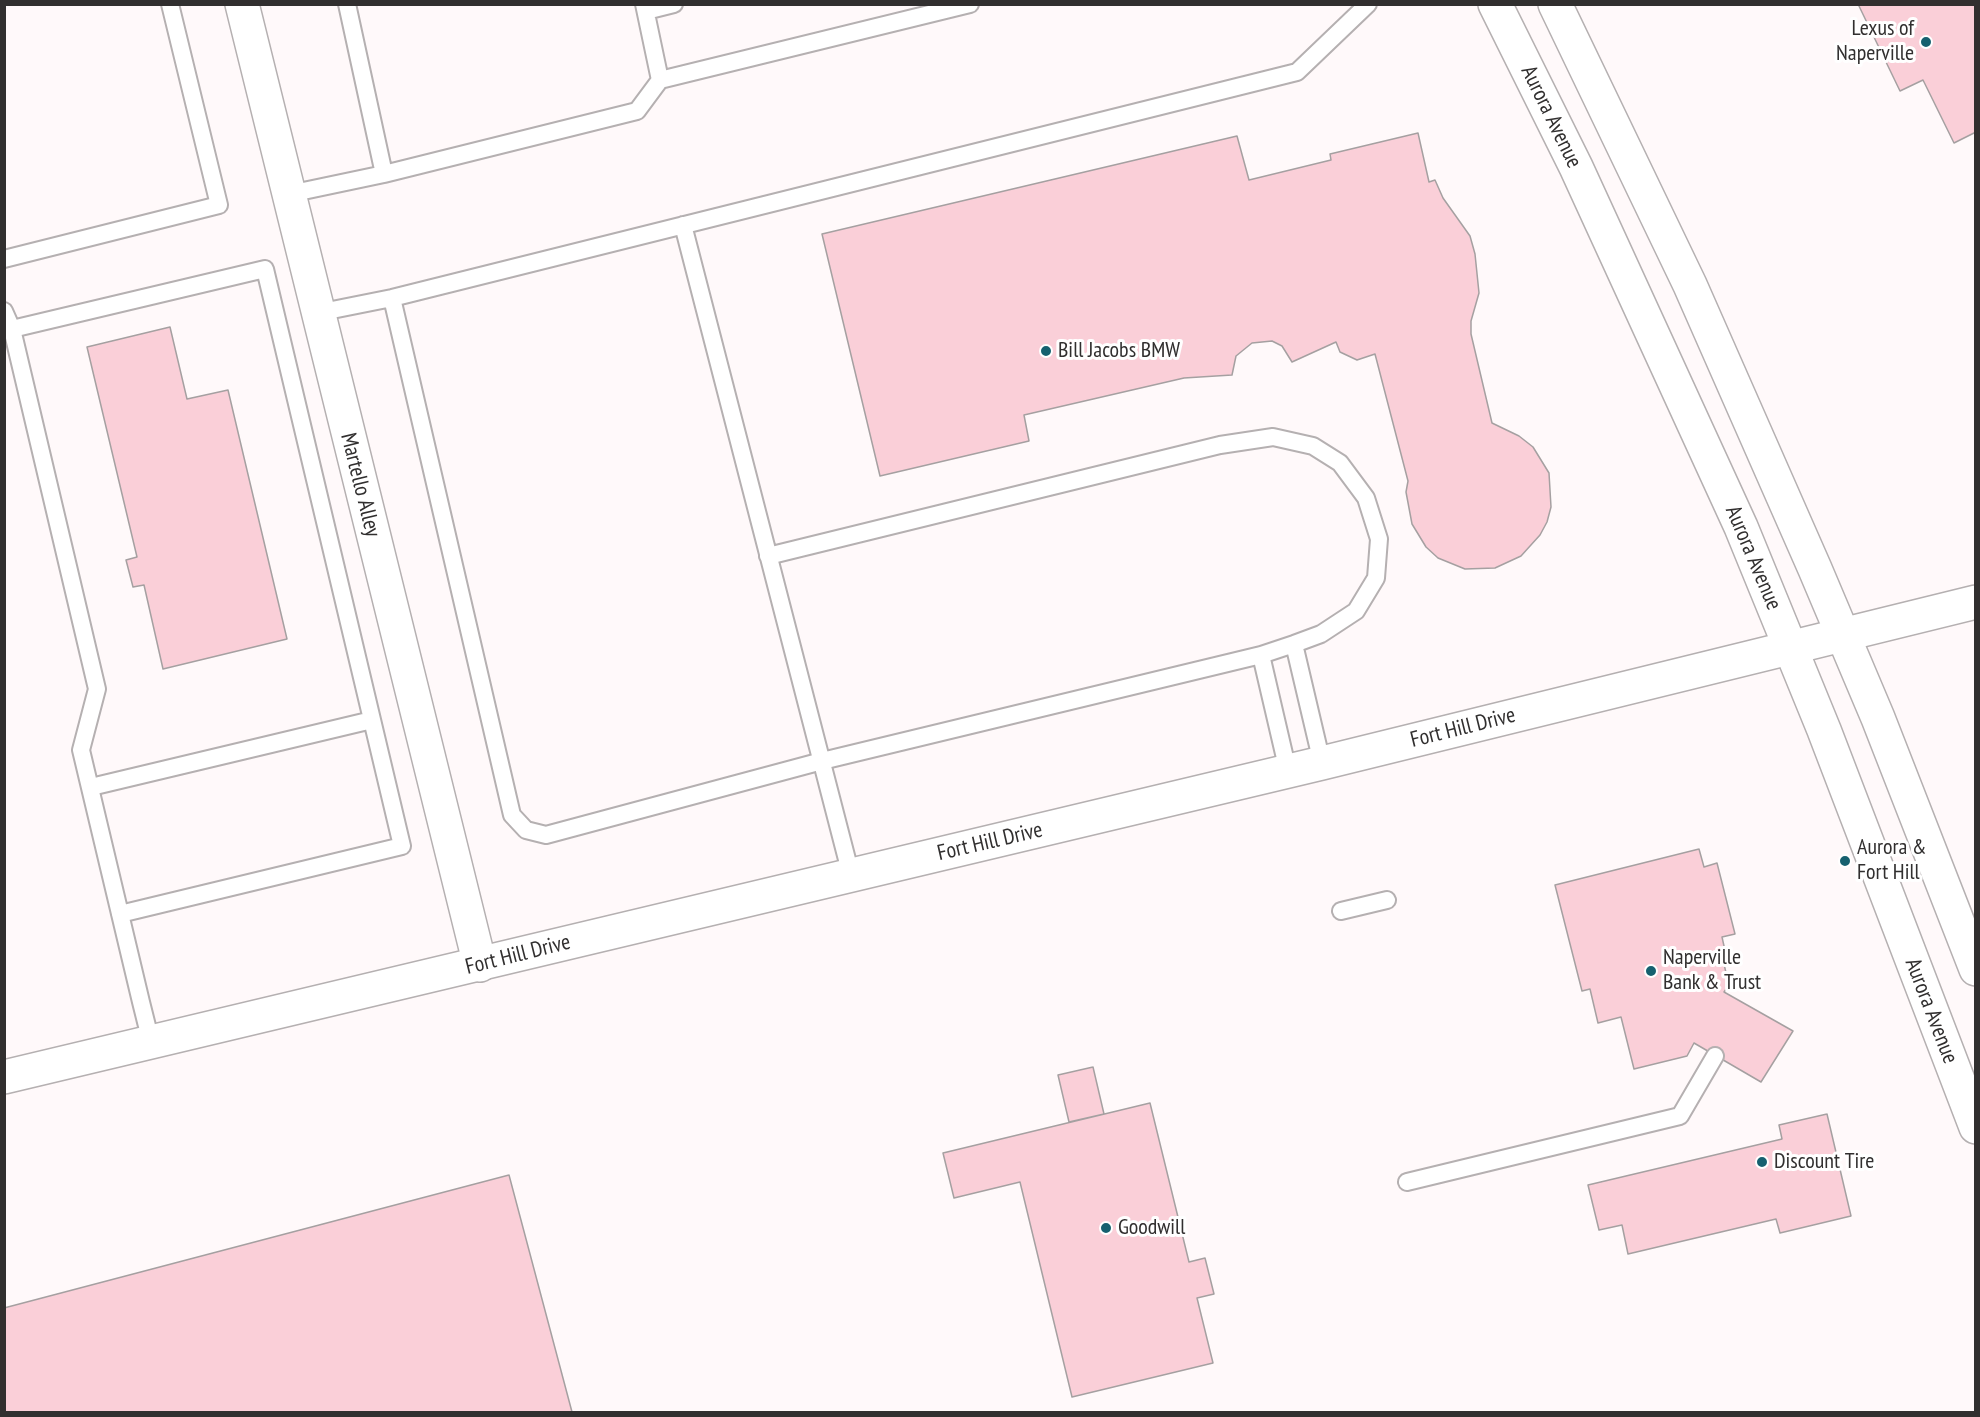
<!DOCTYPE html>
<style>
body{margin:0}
#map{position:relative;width:1980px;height:1417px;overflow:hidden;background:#fff9fa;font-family:"PT Sans Narrow",sans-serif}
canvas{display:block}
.frame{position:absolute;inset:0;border:6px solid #312f2f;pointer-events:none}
</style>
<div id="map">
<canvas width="1980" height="1417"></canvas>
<div class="frame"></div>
</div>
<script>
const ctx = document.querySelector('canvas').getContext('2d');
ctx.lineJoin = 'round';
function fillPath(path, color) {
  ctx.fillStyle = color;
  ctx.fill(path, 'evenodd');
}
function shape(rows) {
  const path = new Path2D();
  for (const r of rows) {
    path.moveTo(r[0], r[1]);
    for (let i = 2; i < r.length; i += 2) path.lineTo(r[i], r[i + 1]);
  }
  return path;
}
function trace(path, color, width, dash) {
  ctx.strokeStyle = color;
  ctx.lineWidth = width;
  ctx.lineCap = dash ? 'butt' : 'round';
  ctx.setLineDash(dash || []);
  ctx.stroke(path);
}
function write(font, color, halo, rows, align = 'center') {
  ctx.font = font + ' "PT Sans Narrow",sans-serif';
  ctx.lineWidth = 6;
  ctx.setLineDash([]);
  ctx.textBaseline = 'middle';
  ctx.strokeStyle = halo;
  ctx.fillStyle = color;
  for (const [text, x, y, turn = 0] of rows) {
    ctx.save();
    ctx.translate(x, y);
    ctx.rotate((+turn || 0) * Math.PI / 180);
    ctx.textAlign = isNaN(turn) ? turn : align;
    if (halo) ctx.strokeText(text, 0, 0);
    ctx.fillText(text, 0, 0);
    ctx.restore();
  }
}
const building = shape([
 [1858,4,1976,4,1976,132,1954,143,1923,80,1900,91,1858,4],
 [1418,133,1429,182,1435,180,1443,198,1470,236,1475,254,1479,293,1471,321,1471,334,1492,423,1519,436,1533,447,1549,473,1551,507,1547,522,1540,535,1521,556,1495,568,1465,569,1438,558,1426,547,1412,524,1406,492,1408,481,1375,354,1357,360,1340,352,1336,342,1292,362,1282,346,1272,341,1252,343,1236,356,1232,375,1184,378,1024,415,1029,441,880,476,822,234,1237,136,1249,180,1331,160,1330,154,1418,133],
 [170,327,187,399,228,390,287,639,163,669,144,585,133,587,126,560,137,557,87,347,170,327],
 [1699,849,1704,867,1717,863,1735,934,1722,937,1726,955,1722,956,1729,985,1724,992,1793,1031,1761,1082,1694,1043,1687,1056,1634,1069,1621,1017,1598,1023,1590,989,1582,991,1555,885,1699,849],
 [1093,1067,1104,1114,1069,1122,1058,1075,1093,1067],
 [1150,1103,1189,1262,1205,1258,1214,1294,1197,1298,1213,1363,1072,1397,1020,1182,954,1198,943,1153,1150,1103],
 [1827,1114,1851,1216,1780,1233,1776,1219,1628,1254,1622,1225,1599,1230,1588,1185,1782,1139,1779,1125,1827,1114],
 [509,1175,572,1412,4,1412,4,1308,509,1175]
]);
fillPath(building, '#facfd8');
trace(building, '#a5a0a1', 1.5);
const lane = shape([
 [347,4,384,174],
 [644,4,660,80,970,4],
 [646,11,674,4],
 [289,194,384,174,637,111,660,80],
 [683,225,851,875],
 [4,259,219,205,170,4],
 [392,298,512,815,526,830,546,835,822,761,1261,655,1294,644,1321,634,1356,611,1376,578,1379,539,1366,498,1340,463,1313,446,1273,437,1220,445,768,556],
 [4,311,12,329],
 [317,313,392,298,1297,72,1368,4],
 [1294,644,1322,763],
 [1261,655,1288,771],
 [91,787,372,720],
 [1341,911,1387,900],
 [120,914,402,846,265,269,12,329,97,689,81,750,141,1002,151,1042],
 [1407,1182,1680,1116,1715,1056]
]);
const street = shape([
 [242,4,480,965]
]);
const secondary = shape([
 [4,1077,1322,763,1976,602]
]);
const primary = shape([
 [1495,4,1576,167,1741,527,1824,730,1976,1127],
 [1555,4,1690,285,1815,569,1878,718,1976,969]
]);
trace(lane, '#b5b0b1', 20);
trace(street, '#b5b0b1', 36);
trace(secondary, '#b5b0b1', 36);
trace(primary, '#b5b0b1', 36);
trace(lane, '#fff', 16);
trace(street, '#fff', 33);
trace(secondary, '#fff', 33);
trace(primary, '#fff', 33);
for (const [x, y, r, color] of [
 [1926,42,6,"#16606f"],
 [1046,351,6,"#16606f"],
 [1845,861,6,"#16606f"],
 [1651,971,6,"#16606f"],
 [1762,1162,6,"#16606f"],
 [1106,1228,6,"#16606f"]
]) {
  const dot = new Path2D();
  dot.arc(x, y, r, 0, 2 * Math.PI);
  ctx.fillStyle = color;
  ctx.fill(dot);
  trace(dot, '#fff', 2);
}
write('22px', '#312f2f', '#fff', [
 ["Lexus of",1914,29,"right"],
 ["Naperville",1914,54,"right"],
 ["Bill Jacobs BMW",1058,351],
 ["Aurora &",1857,848],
 ["Fort Hill",1857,873],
 ["Naperville",1663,958],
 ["Bank & Trust",1663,983],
 ["Discount Tire",1774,1162],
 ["Goodwill",1118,1228]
], 'left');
write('22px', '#312f2f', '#fff', [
 ["Aurora Avenue",1551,117,64],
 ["Martello Alley",360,485,76],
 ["Aurora Avenue",1753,558,67],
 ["Fort Hill Drive",1463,728,-14],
 ["Fort Hill Drive",990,842,-13],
 ["Fort Hill Drive",518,955,-14],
 ["Aurora Avenue",1931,1011,69]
]);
</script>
